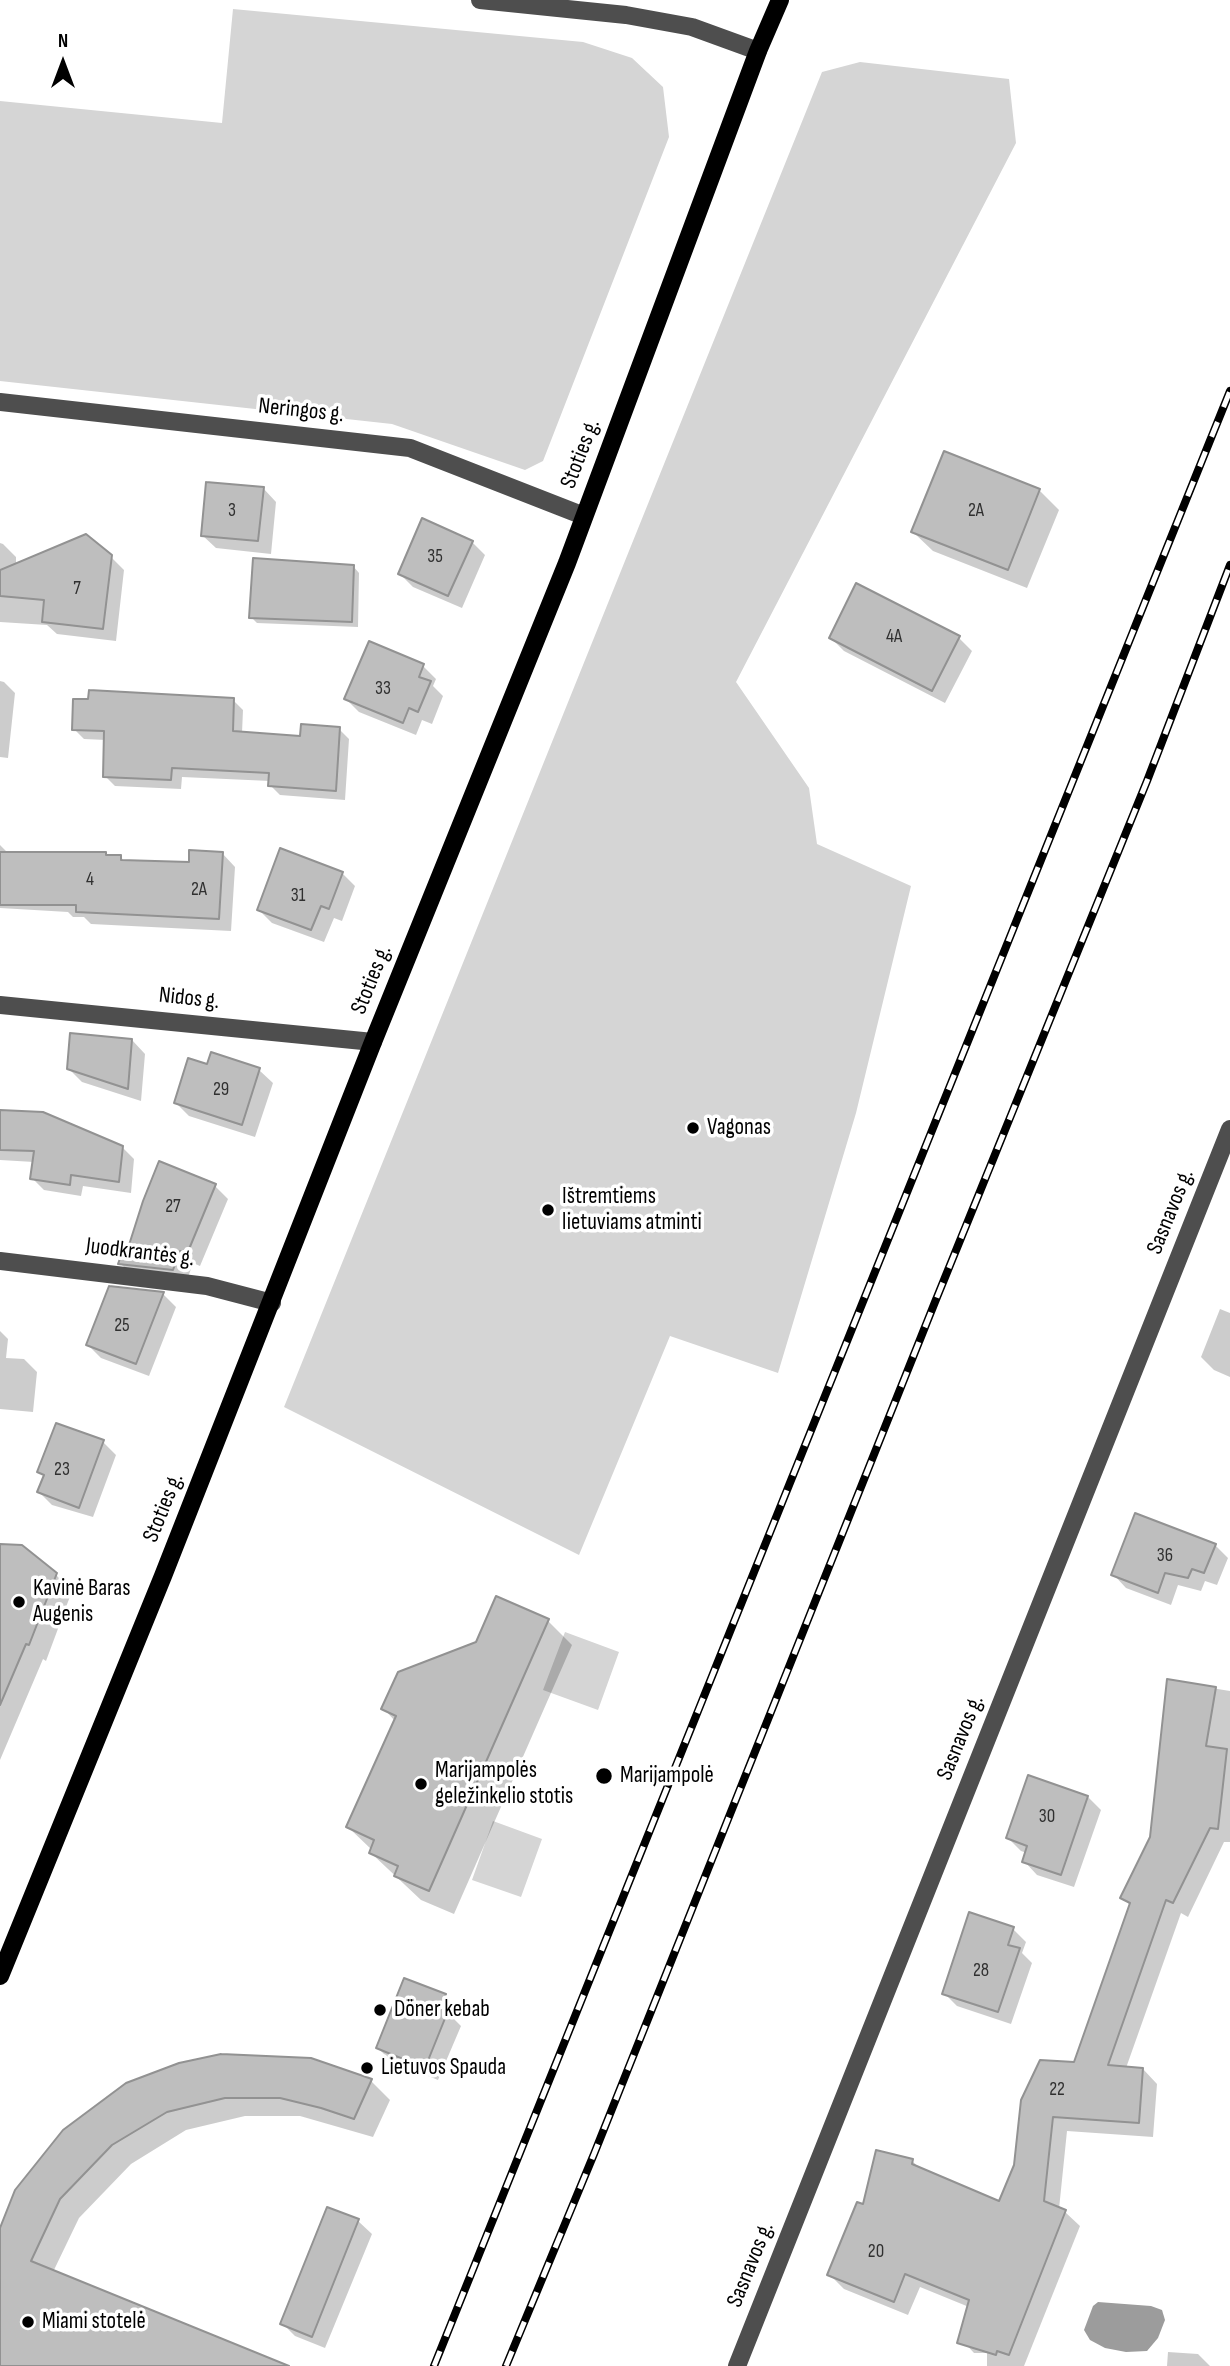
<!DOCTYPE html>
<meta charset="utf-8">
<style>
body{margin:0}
#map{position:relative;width:1230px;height:2366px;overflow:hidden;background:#fff;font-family:"Sofia Sans Condensed",sans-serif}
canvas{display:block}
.north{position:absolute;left:28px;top:28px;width:70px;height:70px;-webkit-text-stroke:5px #fff;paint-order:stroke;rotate:0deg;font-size:19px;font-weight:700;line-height:28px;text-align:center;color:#000}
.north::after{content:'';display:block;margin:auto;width:24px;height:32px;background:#000;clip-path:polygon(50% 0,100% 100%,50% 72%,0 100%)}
</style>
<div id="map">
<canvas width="1230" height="2366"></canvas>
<div class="north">N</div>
</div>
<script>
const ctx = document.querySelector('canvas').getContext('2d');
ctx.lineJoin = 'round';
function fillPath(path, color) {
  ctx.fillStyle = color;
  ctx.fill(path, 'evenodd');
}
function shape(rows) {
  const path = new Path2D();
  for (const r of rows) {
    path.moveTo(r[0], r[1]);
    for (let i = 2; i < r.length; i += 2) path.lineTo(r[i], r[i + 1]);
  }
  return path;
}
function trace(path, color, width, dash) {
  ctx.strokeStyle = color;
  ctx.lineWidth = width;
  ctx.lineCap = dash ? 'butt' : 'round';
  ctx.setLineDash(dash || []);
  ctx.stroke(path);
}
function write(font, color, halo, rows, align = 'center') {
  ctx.font = font + ' "Sofia Sans Condensed",sans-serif';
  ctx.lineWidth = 7;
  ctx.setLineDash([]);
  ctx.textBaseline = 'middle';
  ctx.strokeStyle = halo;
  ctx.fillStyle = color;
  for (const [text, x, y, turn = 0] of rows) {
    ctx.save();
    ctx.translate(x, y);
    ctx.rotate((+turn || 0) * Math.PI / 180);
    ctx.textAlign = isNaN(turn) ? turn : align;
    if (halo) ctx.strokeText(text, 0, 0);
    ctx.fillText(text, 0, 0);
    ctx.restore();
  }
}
fillPath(shape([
 [233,9,583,42,632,58,663,87,669,137,543,461,525,470,392,424,0,381,0,101,222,123],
 [860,62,1009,79,1016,143,736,682,809,788,817,844,911,886,856,1113,778,1373,670,1336,579,1555,284,1407,822,72],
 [565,1632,619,1652,598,1710,543,1690],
 [493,1821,542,1839,521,1897,472,1880]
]), '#d5d5d5');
fillPath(shape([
 [1098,2302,1151,2306,1162,2310,1165,2320,1158,2338,1147,2351,1126,2352,1105,2348,1090,2340,1084,2330,1093,2306]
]), '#9c9c9c');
fillPath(shape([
 [263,488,276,502,271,554,216,548,202,535],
 [1039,490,1059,510,1027,588,933,551,913,532],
 [472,542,485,555,462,608,413,587,400,574],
 [0,543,3,544,16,557,16,565,110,556,124,570,116,641,57,634,47,625,0,622],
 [353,566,359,573,358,627,257,623,251,617],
 [857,586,959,638,972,651,945,703,844,651,831,638],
 [423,666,436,679,433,686,443,696,432,724,422,720,416,735,359,712,346,699],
 [0,681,4,682,15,693,8,758,0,757],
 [233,700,243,710,242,733,302,738,339,729,349,739,345,800,280,795,270,785,270,781,182,777,181,789,115,786,105,776,106,740,84,739,74,729],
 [0,845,9,854,106,854,108,856,120,856,125,862,190,864,222,853,235,867,231,931,91,924,84,917,73,917,68,912,0,908],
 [342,873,355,886,342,921,334,918,324,942,272,923,259,910],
 [132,1040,145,1054,141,1101,82,1082,69,1069],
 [212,1054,259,1070,273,1083,255,1137,189,1116,176,1103,208,1066],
 [0,1112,122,1147,134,1159,131,1193,83,1186,81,1196,44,1190,32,1178,34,1162,0,1160],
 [215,1186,228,1199,200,1266,193,1263,186,1283,133,1276,120,1263,130,1247],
 [110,1288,163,1294,176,1307,149,1376,101,1358,88,1345],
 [1220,1309,1230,1313,1230,1377,1214,1370,1201,1357],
 [0,1331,8,1339,6,1358,24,1359,37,1372,33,1412,0,1409],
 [103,1442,116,1455,93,1517,52,1505,39,1492,45,1477,39,1472],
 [1215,1545,1228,1558,1217,1585,1205,1581,1201,1591,1178,1585,1171,1605,1126,1588,1113,1574],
 [0,1546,55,1574,72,1591,46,1661,43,1659,0,1760],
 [548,1621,572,1645,454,1914,421,1900,371,1853,372,1850,348,1827,395,1721,384,1709],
 [1168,1681,1230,1691,1230,1842,1224,1842,1188,1917,1181,1913,1126,2068,1143,2069,1157,2084,1153,2137,1067,2131,1059,2209,1065,2212,1080,2226,1024,2366,987,2366,987,2353,974,2353,960,2338,969,2307,920,2287,908,2315,844,2289,829,2274,864,2207,912,2161,922,2170,1000,2204,1075,2064,1131,1906,1122,1897,1152,1837],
 [1088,1797,1101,1810,1074,1887,1037,1875,1024,1861,1027,1853,1021,1851,1008,1838],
 [1013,1929,1026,1942,1022,1953,1032,1963,1011,2024,957,2006,944,1993],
 [445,1996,458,2009,454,2019,461,2026,438,2080,391,2061,378,2048],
 [311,2060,371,2081,390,2100,373,2137,300,2116,245,2116,186,2130,131,2164,79,2218,53,2272,252,2366,0,2366,0,2232,64,2131],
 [328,2209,358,2221,372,2234,325,2348,295,2336,282,2323],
 [1168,2352,1198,2354,1210,2366,1167,2366]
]), '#0003');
const building = shape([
 [944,451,1040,489,1008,570,911,532,944,451],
 [206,482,264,487,258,541,201,536,206,482],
 [422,518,473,541,448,596,398,574,422,518],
 [86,534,112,555,103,629,42,622,44,600,0,596,0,570,86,534],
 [253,558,354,565,352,622,249,618,253,558],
 [856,583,960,636,932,691,829,638,856,583],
 [369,641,424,664,419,677,431,681,418,712,409,708,403,723,344,699,369,641],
 [89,690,234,698,233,731,300,736,301,724,340,727,336,791,268,786,269,773,172,768,171,780,103,777,104,731,72,730,73,699,88,699,89,690],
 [280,848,343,872,329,909,321,906,311,930,257,910,280,848],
 [189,850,223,852,219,919,76,912,76,905,0,905,0,852,106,852,106,855,121,855,121,860,189,862,189,850],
 [70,1033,132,1039,128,1089,67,1069,70,1033],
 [211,1052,260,1068,242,1125,174,1103,188,1058,207,1064,211,1052],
 [0,1110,43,1112,123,1146,119,1182,71,1175,70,1185,30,1179,34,1151,0,1150,0,1110],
 [159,1161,216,1184,187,1254,180,1251,173,1270,118,1264,125,1244,129,1245,143,1201,159,1161],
 [109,1286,164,1292,136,1364,86,1345,109,1286],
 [56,1423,104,1440,79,1508,37,1492,44,1475,37,1472,56,1423],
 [1135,1513,1216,1544,1204,1573,1192,1569,1188,1578,1165,1573,1158,1593,1111,1575,1135,1513],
 [0,1544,22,1545,57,1573,29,1645,26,1644,0,1705,0,1544],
 [496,1596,549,1619,429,1891,394,1876,398,1866,369,1853,374,1840,346,1827,396,1716,381,1709,398,1672,476,1642,496,1596],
 [1167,1679,1216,1687,1206,1746,1227,1749,1218,1829,1210,1828,1173,1903,1166,1900,1108,2065,1143,2068,1139,2123,1053,2117,1044,2201,1066,2210,1009,2355,997,2351,996,2355,957,2343,969,2300,905,2274,894,2302,827,2275,857,2202,863,2204,876,2150,913,2159,912,2164,999,2201,1014,2165,1021,2100,1040,2060,1074,2062,1130,1903,1120,1898,1150,1837,1167,1679],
 [1028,1775,1088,1796,1061,1875,1022,1862,1027,1846,1006,1838,1028,1775],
 [969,1912,1014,1927,1008,1945,1020,1948,998,2012,942,1994,969,1912],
 [404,1978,446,1994,440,2008,448,2011,425,2068,376,2048,404,1978],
 [221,2054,311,2058,372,2079,354,2119,321,2108,280,2098,225,2098,167,2112,112,2145,60,2199,31,2261,289,2366,0,2366,0,2228,15,2190,63,2130,126,2083,179,2063,221,2054],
 [327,2207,359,2219,312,2337,280,2324,327,2207]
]);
fillPath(building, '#bebebe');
trace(building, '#929292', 2);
trace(shape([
 [480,0,626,15,692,27,758,51],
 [0,402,410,448,584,516],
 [0,1005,373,1042],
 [0,1261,207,1286,272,1303],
 [737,2366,1230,1129]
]), '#4e4e4e', 18);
trace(shape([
 [0,1976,163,1576,373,1042,567,563,758,51,780,0]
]), '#000', 18);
const rail = shape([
 [434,2366,1230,391],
 [506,2366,594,2154,935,1302,1147,781,1230,565]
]);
trace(rail, '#000', 8);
trace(rail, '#fff', 5, [16]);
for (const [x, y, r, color] of [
 [693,1128,7,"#000"],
 [548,1210,7,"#000"],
 [19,1602,7,"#000"],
 [604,1776,9,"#000"],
 [421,1784,7,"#000"],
 [380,2010,7,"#000"],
 [367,2068,7,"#000"],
 [28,2322,7,"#000"]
]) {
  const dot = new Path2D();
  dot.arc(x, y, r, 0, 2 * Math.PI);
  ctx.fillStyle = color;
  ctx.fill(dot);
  trace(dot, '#fff', 2.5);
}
write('19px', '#303030', null, [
 ["3",232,511],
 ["2A",976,511],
 ["35",435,557],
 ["7",77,589],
 ["4A",894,637],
 ["33",383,689],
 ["4",90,880],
 ["2A",199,890],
 ["31",298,896],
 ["29",221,1090],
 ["27",173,1207],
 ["25",122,1326],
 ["23",62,1470],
 ["36",1165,1556],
 ["30",1047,1817],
 ["28",981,1971],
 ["22",1057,2090],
 ["20",876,2252]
]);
write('23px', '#000', '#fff', [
 ["Neringos g.",301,411,6],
 ["Stoties g.",581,454,-69],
 ["Stoties g.",372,980,-68],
 ["Nidos g.",189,999,6],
 ["Sasnavos g.",1171,1212,-68],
 ["Juodkrantės g.",140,1253,7],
 ["Stoties g.",164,1508,-68],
 ["Sasnavos g.",961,1738,-68],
 ["Sasnavos g.",751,2265,-68]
]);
write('23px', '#000', '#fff', [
 ["Vagonas",707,1128],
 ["Ištremtiems",562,1197],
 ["lietuviams atminti",562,1223],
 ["Kavinė Baras",33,1589],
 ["Augenis",33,1615],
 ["Marijampolės",435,1771],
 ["geležinkelio stotis",435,1797],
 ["Marijampolė",620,1776],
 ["Döner kebab",394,2010],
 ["Lietuvos Spauda",381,2068],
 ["Miami stotelė",42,2322]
], 'left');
</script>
